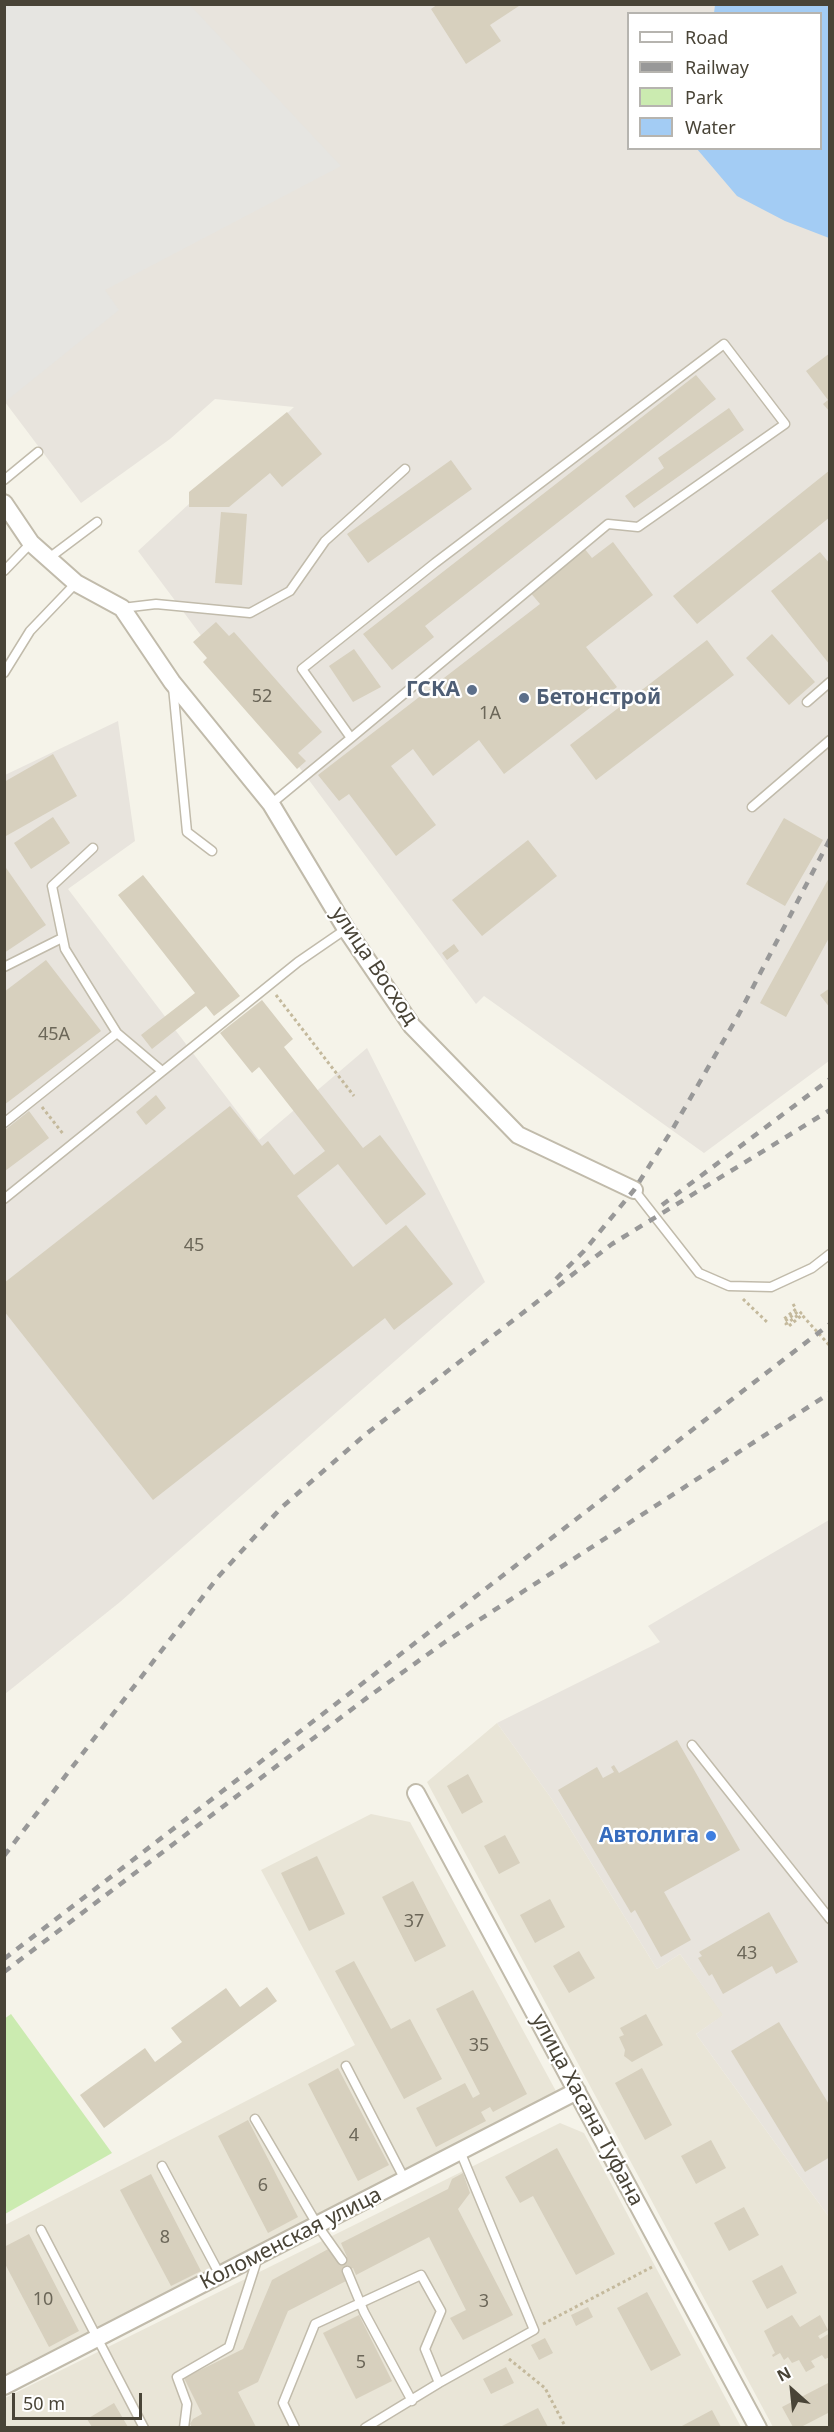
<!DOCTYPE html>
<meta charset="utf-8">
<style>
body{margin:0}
#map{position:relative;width:834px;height:2432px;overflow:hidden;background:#f5f3e9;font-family:"Noto Sans",sans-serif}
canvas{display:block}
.frame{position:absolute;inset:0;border:6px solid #494437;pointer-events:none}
.legend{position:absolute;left:627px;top:12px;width:195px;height:138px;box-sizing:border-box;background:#fff;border:2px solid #b6b4af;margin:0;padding:8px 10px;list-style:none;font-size:18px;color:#494437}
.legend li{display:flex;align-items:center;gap:12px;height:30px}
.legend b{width:30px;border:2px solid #b6b4af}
.north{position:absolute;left:762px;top:2360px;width:60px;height:60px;-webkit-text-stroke:4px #fff;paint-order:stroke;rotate:333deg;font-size:16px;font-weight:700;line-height:24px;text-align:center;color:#494437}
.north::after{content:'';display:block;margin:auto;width:21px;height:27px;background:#494437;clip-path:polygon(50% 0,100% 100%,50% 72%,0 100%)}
.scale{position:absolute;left:12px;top:2393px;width:130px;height:27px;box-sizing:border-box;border:3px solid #494437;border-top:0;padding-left:8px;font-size:18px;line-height:21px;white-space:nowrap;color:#494437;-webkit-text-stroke:4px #fff;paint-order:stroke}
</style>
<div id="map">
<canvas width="834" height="2432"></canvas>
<div class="frame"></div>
<ul class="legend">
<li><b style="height:8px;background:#fff"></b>Road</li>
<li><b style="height:8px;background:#989898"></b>Railway</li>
<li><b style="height:16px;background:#cbebb0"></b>Park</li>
<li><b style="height:16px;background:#a3ccf4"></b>Water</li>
</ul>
<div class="north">N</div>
<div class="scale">50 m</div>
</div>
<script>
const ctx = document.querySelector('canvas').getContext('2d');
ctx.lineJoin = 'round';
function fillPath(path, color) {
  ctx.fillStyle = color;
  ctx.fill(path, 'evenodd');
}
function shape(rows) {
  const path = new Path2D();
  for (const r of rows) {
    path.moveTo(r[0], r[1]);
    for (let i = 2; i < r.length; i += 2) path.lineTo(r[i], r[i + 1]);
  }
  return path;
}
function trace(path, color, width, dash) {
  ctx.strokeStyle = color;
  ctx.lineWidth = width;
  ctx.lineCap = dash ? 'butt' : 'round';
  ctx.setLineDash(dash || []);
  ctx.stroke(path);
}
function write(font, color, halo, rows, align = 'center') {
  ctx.font = font + ' "Noto Sans",sans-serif';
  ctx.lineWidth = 4.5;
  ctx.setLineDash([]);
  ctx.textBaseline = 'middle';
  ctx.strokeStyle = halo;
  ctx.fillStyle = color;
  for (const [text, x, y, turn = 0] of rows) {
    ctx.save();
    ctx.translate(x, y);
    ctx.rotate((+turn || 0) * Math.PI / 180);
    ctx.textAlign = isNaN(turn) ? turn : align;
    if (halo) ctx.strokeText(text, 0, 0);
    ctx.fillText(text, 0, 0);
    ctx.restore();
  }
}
fillPath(shape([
 [497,1723,551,1798,657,1969,680,1954,724,2015,696,2034,829,2217,829,2427,773,2427,427,1782],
 [371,1814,410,1822,557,2093,5,2374,5,2225,355,2045,261,1870],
 [560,2123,584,2133,741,2427,5,2428,5,2398]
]), '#e9e5d7');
fillPath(shape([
 [5,5,829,5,829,1061,704,1153,484,996,476,1004,138,551,294,407,215,399,170,439,81,503,5,402],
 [628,14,820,14,820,148,628,148],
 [118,721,135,841,68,889,259,1140,367,1048,485,1282,120,1602,5,1694,5,775],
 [829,1520,829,2217,696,2034,723,2015,680,1954,657,1969,551,1798,497,1723,660,1642,648,1626]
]), '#e8e4dd');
fillPath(shape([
 [11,2014,112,2153,5,2214,4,2019]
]), '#cbebb0');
fillPath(shape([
 [5,4,190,5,341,166,105,290,119,310,5,402]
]), '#e6e5e1');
fillPath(shape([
 [715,5,829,5,829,238,785,221,737,196,697,149,820,148,820,14,714,13]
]), '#a3ccf4');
fillPath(shape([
 [438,4,522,4,490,25,501,41,466,64,431,9],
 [830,353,830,412,823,404,828,400,806,371],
 [696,375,716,399,425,626,434,637,392,670,363,634],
 [729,408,744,430,634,508,625,496,664,468,658,458],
 [287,412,322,454,282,487,270,473,229,507,189,507,189,492],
 [451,460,472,489,368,563,347,534],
 [830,470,830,517,697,624,673,596],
 [221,512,247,514,242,585,215,583],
 [613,542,653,595,586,647,617,687,504,774,479,740,433,776,413,749,391,766,436,825,396,856,349,794,339,801,318,775,540,604,529,591,584,548,592,558],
 [820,552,830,564,830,665,771,591],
 [216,622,229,636,234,632,322,732,298,753,306,761,297,769,203,662,207,658,193,642],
 [772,634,815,682,789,705,746,658],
 [707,640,734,675,596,780,570,745],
 [354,649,381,687,353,702,329,666],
 [53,754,77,796,6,836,4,782],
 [53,817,70,843,31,869,14,843],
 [784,818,823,840,785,906,746,884],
 [528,840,557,876,482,936,452,900],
 [4,865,46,925,4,953],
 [143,875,240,996,214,1016,206,1006,152,1049,141,1035,195,993,118,895],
 [830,876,830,936,786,1017,760,1003],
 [454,944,459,951,447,960,442,953],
 [46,960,101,1031,4,1105,4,992],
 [830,988,830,1008,820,995],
 [262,1000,293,1039,284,1047,363,1148,380,1135,426,1194,386,1225,338,1164,297,1196,353,1267,406,1225,453,1284,394,1330,385,1318,153,1500,4,1311,4,1283,230,1106,262,1146,268,1141,294,1175,325,1151,259,1067,252,1073,220,1033],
 [156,1095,166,1108,146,1125,136,1112],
 [29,1111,49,1138,5,1171,5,1130],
 [677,1740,740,1850,664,1892,691,1940,661,1957,635,1910,631,1913,558,1790,597,1767,603,1778,614,1772,611,1767,614,1765,619,1773],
 [468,1774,483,1802,462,1814,447,1786],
 [505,1835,520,1863,499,1874,484,1846],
 [317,1856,345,1914,309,1931,281,1873],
 [413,1881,446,1946,415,1962,382,1897],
 [550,1899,565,1927,535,1943,520,1915],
 [769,1912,798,1962,776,1974,772,1966,723,1994,712,1974,709,1976,698,1958,702,1956,699,1952],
 [579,1951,595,1978,569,1993,553,1966],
 [354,1961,391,2029,410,2019,442,2079,404,2099,335,1971],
 [267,1987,277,2001,104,2128,80,2095,145,2048,155,2062,182,2042,171,2028,226,1988,240,2007],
 [473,1990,527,2094,493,2112,490,2107,481,2112,486,2121,436,2147,416,2108,465,2083,473,2098,480,2094,436,2009],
 [646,2014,663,2045,632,2062,624,2056,625,2050,619,2037,624,2035,620,2028],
 [779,2022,830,2106,830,2157,805,2172,731,2051],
 [338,2068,389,2165,358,2181,308,2084],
 [642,2068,672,2125,645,2140,615,2083],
 [248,2120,298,2217,268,2233,218,2136],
 [711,2140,726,2168,696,2184,681,2156],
 [557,2148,615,2254,576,2275,533,2196,520,2203,505,2177],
 [463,2173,470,2193,458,2209,513,2315,463,2340,450,2318,466,2310,429,2237,356,2275,353,2268,342,2273,346,2281,288,2311,258,2382,238,2392,256,2427,192,2427,190,2424,193,2419,202,2414,184,2378,243,2349,272,2280,330,2248,338,2262,347,2257,341,2243,448,2189,452,2179],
 [151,2174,201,2271,171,2286,120,2190],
 [744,2207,759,2235,729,2251,714,2223],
 [29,2234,79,2331,49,2347,4,2262,4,2247],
 [782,2265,797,2293,767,2309,752,2281],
 [647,2292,681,2355,651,2371,617,2308],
 [588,2307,593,2317,576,2326,571,2315],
 [359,2315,392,2381,356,2399,323,2333],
 [792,2315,800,2327,820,2315,828,2330,818,2336,820,2339,830,2333,830,2357,825,2359,822,2355,811,2361,815,2367,806,2372,799,2360,792,2363,788,2357,784,2360,780,2353,773,2357,772,2355,775,2353,764,2331],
 [545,2338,553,2353,539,2360,531,2345],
 [506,2367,514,2383,491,2394,483,2379],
 [830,2382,830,2412,801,2427,793,2427,782,2407],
 [114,2403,128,2427,92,2427,87,2419],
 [538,2408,548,2427,500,2427],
 [712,2410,721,2427,680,2427]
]), '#d7d0be');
const service = shape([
 [4,480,38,452],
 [49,558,97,522],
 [4,571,31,543],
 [122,608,156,604,250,613,290,591,325,541,405,469],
 [4,673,30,631,76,583],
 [173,687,187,832,212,851],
 [807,702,830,682],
 [271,804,351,738,608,524,638,527,785,424,724,344,435,563,302,669,351,738],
 [752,807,830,740],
 [93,848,52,886,65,949,117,1033,162,1071],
 [4,967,62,938],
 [4,1123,117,1033],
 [634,1190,699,1273,729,1286,771,1287,812,1268,830,1254],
 [4,1199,298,962,346,929],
 [692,1745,830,1919],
 [346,2066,405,2180],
 [255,2119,318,2226,342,2260],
 [162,2166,220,2275],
 [41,2230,144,2428],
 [347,2271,364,2312,412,2401],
 [439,2383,534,2330,460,2151],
 [184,2428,187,2404,177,2377,229,2347,258,2257],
 [295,2428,283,2403,315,2324,421,2275,441,2311,425,2349,439,2383,365,2428]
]);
const minor = shape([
 [4,503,31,543,76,583,122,608,172,682,271,804,346,929,412,1026,518,1135,634,1190],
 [416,1793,758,2428],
 [4,2386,577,2091]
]);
trace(service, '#c1bbab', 11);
trace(minor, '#c1bbab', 20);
trace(shape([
 [276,995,354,1096],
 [42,1107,64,1135],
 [743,1299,768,1323],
 [793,1304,796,1309,784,1319,785,1321,799,1311,801,1313,786,1324,789,1326,802,1315,830,1346],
 [543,2324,652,2267],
 [509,2359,545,2388,566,2428]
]), '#c4b99c', 3, [3, 3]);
trace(service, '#fff', 8);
trace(minor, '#fff', 16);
trace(shape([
 [662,1205,830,1079],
 [556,1279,584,1251,634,1190,672,1130,739,1014,830,839],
 [4,1856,218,1577,281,1508,366,1434,612,1244,830,1110],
 [4,1959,830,1324],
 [4,1972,368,1697,445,1642,830,1393]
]), '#989898', 4.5, [8, 8]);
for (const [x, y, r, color] of [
 [472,690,6,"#5c6f8a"],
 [524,698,6,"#5c6f8a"],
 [711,1836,6,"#3f7fe0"]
]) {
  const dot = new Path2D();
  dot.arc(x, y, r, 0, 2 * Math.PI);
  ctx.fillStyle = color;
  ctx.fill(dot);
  trace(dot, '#fff', 2);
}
write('18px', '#6c6759', null, [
 ["52",262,697],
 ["1А",490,714],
 ["45А",54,1035],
 ["45",194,1246],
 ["37",414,1922],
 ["43",747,1954],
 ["35",479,2046],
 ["4",354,2136],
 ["6",263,2186],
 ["8",165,2238],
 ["10",43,2300],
 ["3",484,2302],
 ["5",361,2363]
]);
write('bold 21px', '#4e5e75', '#fff', [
 ["ГСКА",460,690],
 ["Бетонстрой",536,698,"left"]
], 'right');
write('21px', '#494437', '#fff', [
 ["улица Восход",374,966,56],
 ["улица Хасана Туфана",587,2110,62],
 ["Коломенская улица",291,2239,-27]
]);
write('bold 21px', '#366cbe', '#fff', [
 ["Автолига",699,1836]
], 'right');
</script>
